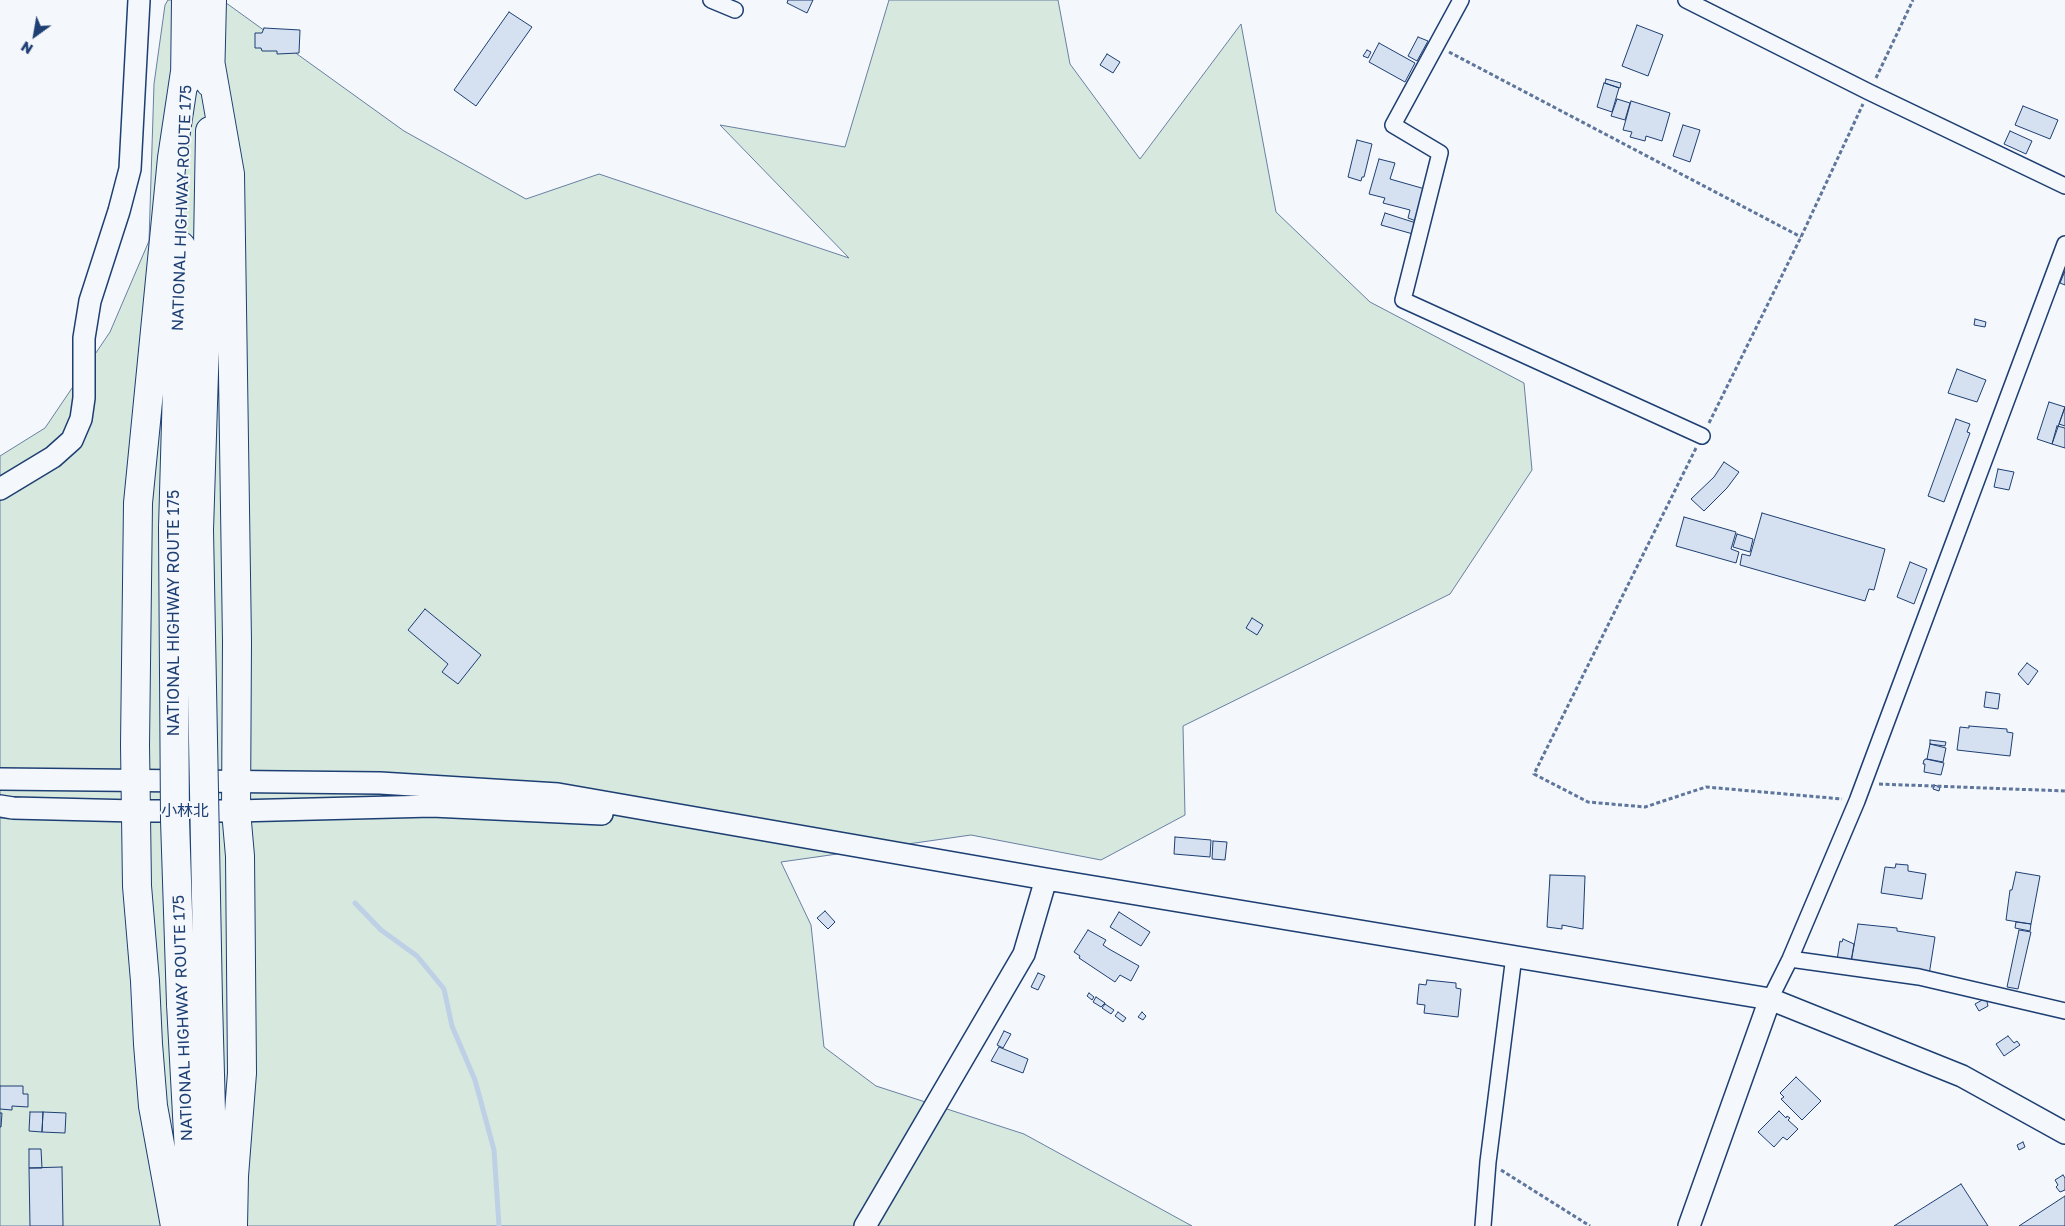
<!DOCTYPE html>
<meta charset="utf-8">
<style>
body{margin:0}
#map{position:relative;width:2065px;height:1226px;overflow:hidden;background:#f4f7fb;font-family:"Golos Text",sans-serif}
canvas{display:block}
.north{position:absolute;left:10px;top:10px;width:50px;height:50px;-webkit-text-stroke:4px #f4f7fb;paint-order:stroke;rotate:212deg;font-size:14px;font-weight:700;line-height:20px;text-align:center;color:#1d3f73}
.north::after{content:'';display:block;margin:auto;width:18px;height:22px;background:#1d3f73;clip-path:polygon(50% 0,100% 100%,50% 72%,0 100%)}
</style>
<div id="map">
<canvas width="2065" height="1226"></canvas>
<div class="north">N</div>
</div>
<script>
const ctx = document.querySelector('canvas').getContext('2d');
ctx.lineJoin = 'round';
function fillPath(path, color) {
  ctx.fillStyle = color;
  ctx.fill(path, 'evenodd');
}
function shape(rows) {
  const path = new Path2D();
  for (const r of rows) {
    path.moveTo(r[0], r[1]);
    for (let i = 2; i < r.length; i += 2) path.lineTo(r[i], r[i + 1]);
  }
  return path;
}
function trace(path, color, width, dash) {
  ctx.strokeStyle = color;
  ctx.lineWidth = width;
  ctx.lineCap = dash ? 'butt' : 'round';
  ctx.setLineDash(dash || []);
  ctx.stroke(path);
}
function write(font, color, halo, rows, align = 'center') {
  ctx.font = font + ' "Golos Text","Noto Sans JP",sans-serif';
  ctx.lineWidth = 4;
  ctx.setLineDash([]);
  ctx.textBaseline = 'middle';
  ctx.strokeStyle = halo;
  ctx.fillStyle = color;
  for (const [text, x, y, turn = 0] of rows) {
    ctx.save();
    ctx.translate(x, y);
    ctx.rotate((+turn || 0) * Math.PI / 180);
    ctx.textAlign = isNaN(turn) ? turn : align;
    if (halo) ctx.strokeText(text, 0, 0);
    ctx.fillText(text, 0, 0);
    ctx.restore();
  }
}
const green = shape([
 [168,0,222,0,404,131,526,199,599,174,849,258,720,125,845,147,889,0,1058,0,1070,64,1140,159,1241,24,1276,212,1370,302,1524,383,1532,470,1450,594,1183,726,1185,815,1101,860,971,835,781,862,811,925,824,1047,876,1086,1024,1134,1192,1226,0,1226,0,456,45,428,110,332,149,241,154,84,165,5,168,0]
]);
fillPath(green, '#d7e8df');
trace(green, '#687fa3', 1);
trace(shape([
 [355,903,381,930,417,956,444,989,452,1026,475,1080,494,1150,499,1226]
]), '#bed0e5', 5);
const building = shape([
 [788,0,813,0,807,13,787,3,788,0],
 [509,12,532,27,476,106,454,90,509,12],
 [1637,25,1663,35,1648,76,1622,66,1637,25],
 [264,28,300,30,299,53,277,54,277,51,262,51,261,48,255,48,255,33,262,33,264,28],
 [1418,37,1428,41,1417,61,1408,56,1418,37],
 [1379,43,1415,63,1405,82,1369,62,1379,43],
 [1367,50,1371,52,1368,58,1363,56,1367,50],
 [1107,54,1120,62,1113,73,1100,65,1107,54],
 [1606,79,1621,83,1620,88,1605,83,1606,79],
 [1604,83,1619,88,1612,112,1597,107,1604,83],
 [1617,99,1630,103,1625,120,1611,116,1617,99],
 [1631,101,1670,113,1662,141,1646,136,1645,141,1630,137,1632,132,1623,130,1631,101],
 [2023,106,2058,120,2050,139,2015,125,2023,106],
 [1683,125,1700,130,1690,162,1673,156,1683,125],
 [2010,131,2032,141,2026,154,2004,144,2010,131],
 [1357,140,1372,144,1364,177,1362,177,1361,181,1348,177,1357,140],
 [1379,159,1395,163,1390,179,1425,189,1416,221,1408,218,1410,210,1383,203,1385,198,1369,194,1379,159],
 [1385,213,1416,223,1413,234,1381,225,1385,213],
 [2065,271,2065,285,2060,283,2065,271],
 [1975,319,1986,322,1985,327,1974,325,1975,319],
 [1957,369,1986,380,1977,402,1948,393,1957,369],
 [2049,402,2065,407,2052,444,2037,439,2049,402],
 [2065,407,2065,426,2059,424,2065,407],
 [1956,419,1970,424,1967,432,1970,433,1944,502,1928,496,1956,419],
 [2057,426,2065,428,2065,448,2052,444,2057,426],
 [1724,462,1739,472,1727,488,1704,511,1691,499,1714,477,1724,462],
 [1998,469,2014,472,2009,490,1994,487,1998,469],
 [1762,513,1885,549,1874,590,1869,589,1865,601,1740,565,1742,554,1750,556,1762,513],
 [1684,517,1736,532,1731,549,1739,552,1736,563,1676,546,1684,517],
 [1737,534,1753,539,1750,552,1733,547,1737,534],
 [1910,562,1927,569,1914,604,1897,597,1910,562],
 [425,609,481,655,458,684,442,672,448,664,408,630,425,609],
 [1252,618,1263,625,1257,635,1246,628,1252,618],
 [2027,663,2038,671,2028,685,2018,674,2027,663],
 [1986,692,2000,694,1998,709,1984,707,1986,692],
 [1969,726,2007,729,2007,732,2013,733,2010,756,1957,750,1960,727,1969,728,1969,726],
 [1930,740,1946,742,1945,746,1930,744,1930,740],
 [1930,744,1946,748,1943,762,1927,759,1930,744],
 [1926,759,1944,763,1941,775,1924,772,1925,764,1923,764,1924,760,1926,759],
 [1934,785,1940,787,1939,791,1933,789,1934,785],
 [1175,837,1211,840,1210,857,1174,854,1175,837],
 [1213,841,1227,842,1225,860,1212,859,1213,841],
 [1896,864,1908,865,1908,871,1926,874,1922,899,1881,893,1885,867,1895,868,1896,864],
 [2016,872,2040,876,2031,924,2006,920,2010,890,2012,890,2016,872],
 [1550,875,1585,876,1583,929,1562,925,1562,929,1547,927,1550,875],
 [825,911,835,922,828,929,817,918,825,911],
 [1119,912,1150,932,1141,946,1110,927,1119,912],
 [2016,922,2031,924,2030,931,2015,928,2016,922],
 [1858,924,1897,928,1897,931,1935,937,1929,975,1851,962,1858,924],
 [1088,930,1106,940,1103,945,1109,949,1139,966,1131,981,1120,975,1115,982,1079,958,1080,956,1074,952,1088,930],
 [2019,930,2031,932,2018,989,2007,987,2019,930],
 [1843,939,1854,944,1851,962,1837,960,1840,941,1842,942,1843,939],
 [1038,973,1045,976,1038,990,1031,987,1038,973],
 [1427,980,1456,983,1456,988,1461,989,1458,1017,1424,1013,1425,1005,1417,1004,1419,984,1426,985,1427,980],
 [1089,993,1094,997,1092,1000,1087,996,1089,993],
 [1096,997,1105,1003,1101,1007,1093,1002,1096,997],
 [1986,998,1988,1006,1979,1011,1975,1004,1986,998],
 [1105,1004,1114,1010,1111,1014,1102,1008,1105,1004],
 [1118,1012,1126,1018,1123,1022,1115,1016,1118,1012],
 [1142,1012,1146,1016,1143,1020,1138,1017,1142,1012],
 [1004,1031,1011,1034,1003,1048,997,1045,1004,1031],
 [2008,1036,2014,1043,2017,1041,2020,1045,2004,1056,1996,1044,2008,1036],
 [999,1047,1028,1059,1023,1073,991,1061,999,1047],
 [1796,1077,1821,1101,1802,1120,1781,1099,1784,1097,1780,1093,1796,1077],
 [0,1086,23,1086,23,1094,28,1094,28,1107,12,1106,12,1110,0,1109,0,1086],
 [1779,1111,1786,1118,1787,1116,1790,1118,1788,1120,1798,1129,1787,1140,1783,1137,1774,1147,1758,1132,1779,1111],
 [30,1112,43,1112,42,1132,29,1131,30,1112],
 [43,1112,66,1113,65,1133,42,1132,43,1112],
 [0,1113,2,1113,1,1127,0,1127,0,1113],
 [2023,1142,2025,1147,2019,1150,2017,1145,2023,1142],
 [29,1149,41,1149,42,1168,29,1168,29,1149],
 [62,1167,63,1226,30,1226,29,1168,62,1167],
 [2063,1175,2065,1178,2065,1190,2060,1192,2056,1187,2058,1185,2055,1180,2063,1175],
 [1961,1184,1988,1226,1894,1226,1961,1184],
 [2065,1196,2065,1226,2019,1226,2065,1196]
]);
fillPath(building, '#d5e0f0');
trace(building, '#1d3f73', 1);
const street = shape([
 [711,0,735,10],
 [1461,0,1393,125,1440,153,1403,300,1702,436],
 [1686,0,1869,92,2065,186],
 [1790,959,1919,977,2065,1011],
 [1770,999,1790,959,1857,801,2065,244],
 [1483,1226,1488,1162,1514,956]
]);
const secondary = shape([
 [0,489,53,457,72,440,81,419,84,398,84,338,90,301,119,211,130,169,139,0],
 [0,779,380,783,558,794,1046,879,1770,999,1962,1076,2065,1133],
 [0,806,13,808,135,811,236,811,432,806,602,814],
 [865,1226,1024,954,1046,879],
 [1689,1226,1770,999]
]);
const highway = shape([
 [211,66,230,174,237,642,236,811,240,856,242,1073,234,1176,233,1226],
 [185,83,186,0],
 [210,83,212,0],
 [173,528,181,246],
 [199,530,208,246,210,131],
 [208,1001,213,1185,217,1226],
 [181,1004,193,1226],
 [175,1226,153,1106,148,1044,145,981,137,886,135,745,138,503,172,158,186,65]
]);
trace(street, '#1d3f73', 18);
trace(secondary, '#1d3f73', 24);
trace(highway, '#1d3f73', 30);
trace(shape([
 [1449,52,1801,237],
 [1876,78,1913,0],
 [1709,423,1801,237,1863,104],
 [1696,448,1534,774,1588,802,1645,807,1706,787,1842,799],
 [1879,784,2065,791],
 [1501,1170,1590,1226]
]), '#5e769c', 3, [4, 2.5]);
trace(street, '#f4f7fb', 15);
trace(secondary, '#f4f7fb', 21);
trace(highway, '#f4f7fb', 28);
const highwayBridge = shape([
 [173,528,175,820,181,1004],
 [199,530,208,1001]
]);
trace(highwayBridge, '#1d3f73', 30, []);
trace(highwayBridge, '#f4f7fb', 28);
write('16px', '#1d3f73', '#f4f7fb', [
 ["NATIONAL HIGHWAY ROUTE 175",182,208,-88],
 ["NATIONAL HIGHWAY ROUTE 175",174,613,-90],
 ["小林北",185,811],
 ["NATIONAL HIGHWAY ROUTE 175",183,1018,-92]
]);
</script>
